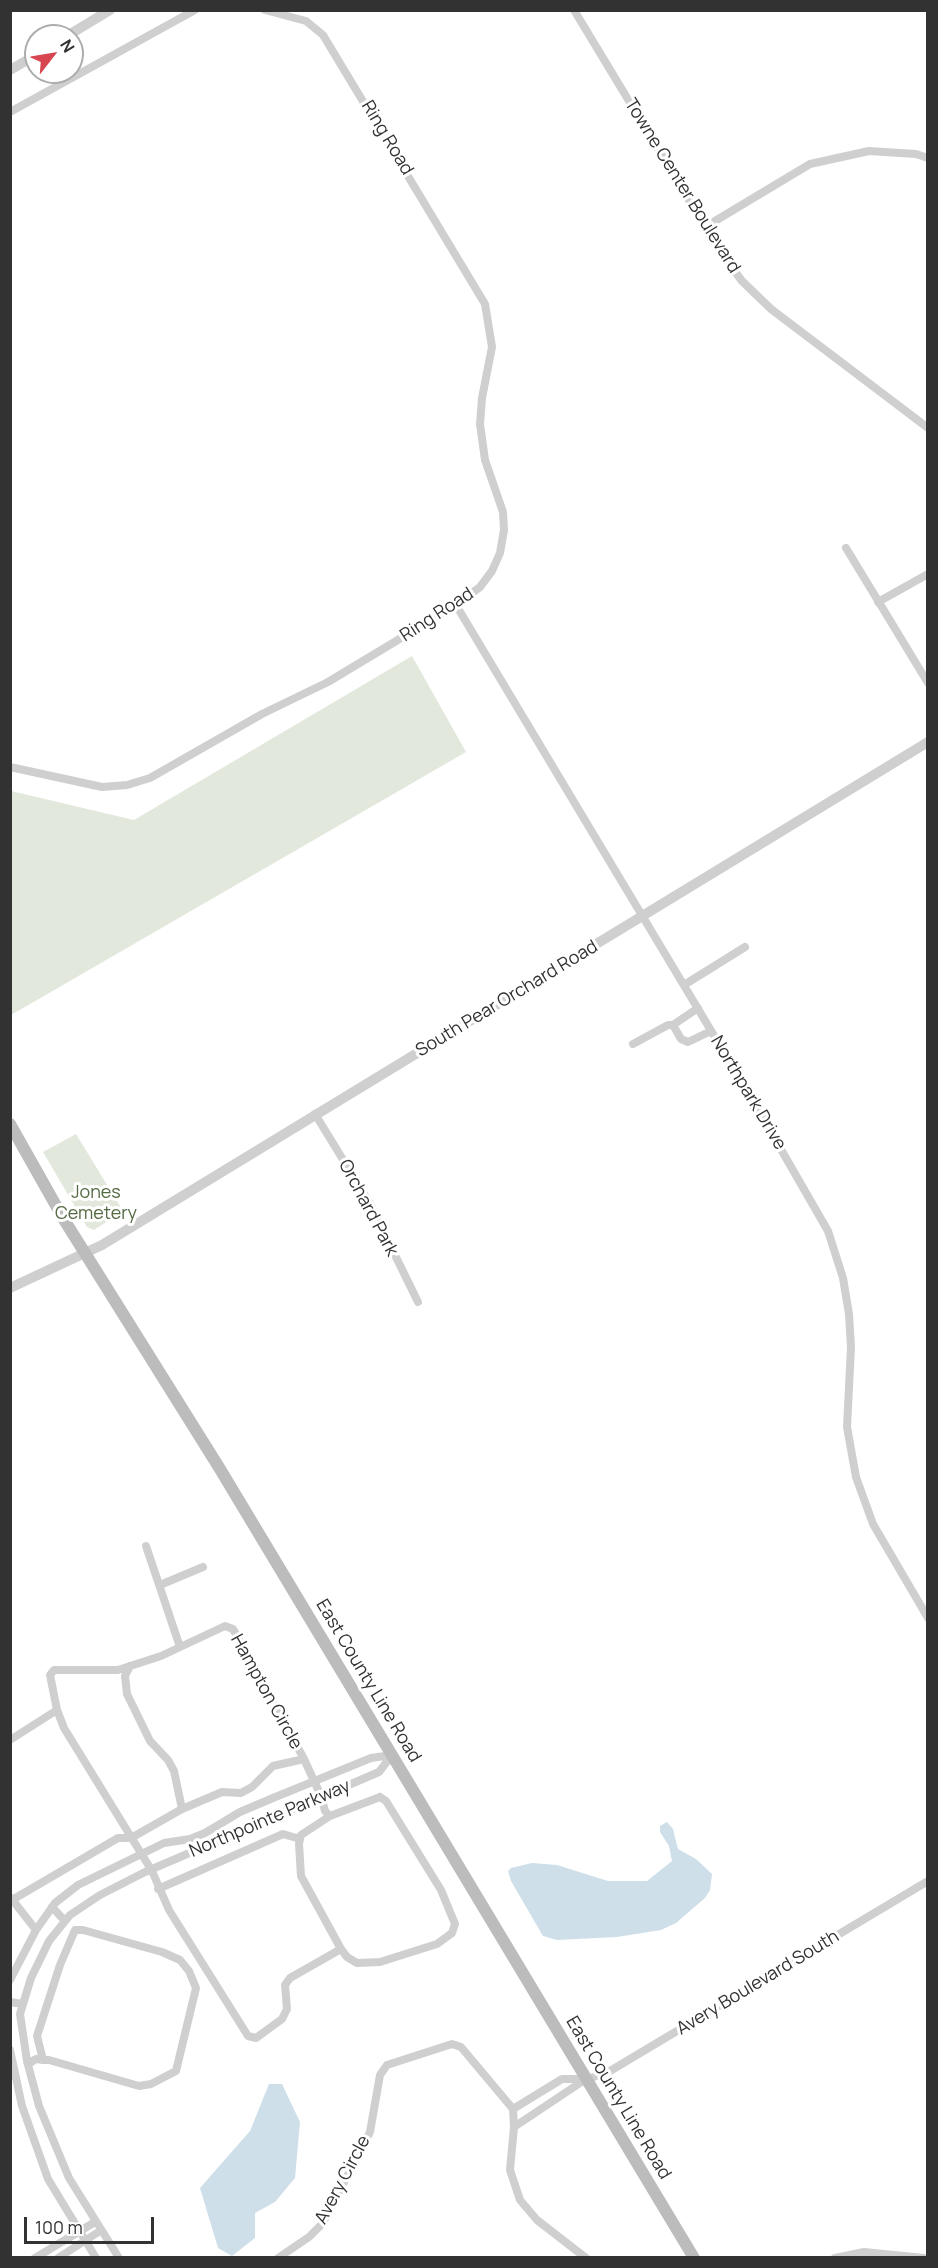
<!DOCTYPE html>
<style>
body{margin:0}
#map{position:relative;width:938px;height:2268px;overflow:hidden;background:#fff;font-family:Manrope,sans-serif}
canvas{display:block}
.frame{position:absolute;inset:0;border:12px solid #323232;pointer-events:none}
.north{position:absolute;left:24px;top:24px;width:60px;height:60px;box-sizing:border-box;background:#fff;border:2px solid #adadad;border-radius:50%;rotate:59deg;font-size:16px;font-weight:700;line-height:24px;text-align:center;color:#323232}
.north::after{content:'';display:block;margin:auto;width:21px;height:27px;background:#d74650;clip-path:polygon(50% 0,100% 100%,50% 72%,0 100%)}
.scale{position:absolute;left:24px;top:2217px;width:130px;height:27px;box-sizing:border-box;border:3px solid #323232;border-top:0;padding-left:8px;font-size:18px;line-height:21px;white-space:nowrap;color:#323232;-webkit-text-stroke:4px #fff;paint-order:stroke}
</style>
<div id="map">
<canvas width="938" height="2268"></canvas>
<div class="frame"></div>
<div class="north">N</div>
<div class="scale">100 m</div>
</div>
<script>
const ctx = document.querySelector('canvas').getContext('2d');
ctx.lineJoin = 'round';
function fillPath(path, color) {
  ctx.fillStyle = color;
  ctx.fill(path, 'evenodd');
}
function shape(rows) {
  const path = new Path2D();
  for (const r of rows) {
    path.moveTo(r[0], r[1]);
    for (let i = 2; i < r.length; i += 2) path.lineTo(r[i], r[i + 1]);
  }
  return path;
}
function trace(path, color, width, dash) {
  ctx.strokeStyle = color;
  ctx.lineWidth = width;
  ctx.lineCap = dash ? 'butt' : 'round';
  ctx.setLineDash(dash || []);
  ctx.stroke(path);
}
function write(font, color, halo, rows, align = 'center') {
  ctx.font = font + ' Manrope,sans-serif';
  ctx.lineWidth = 6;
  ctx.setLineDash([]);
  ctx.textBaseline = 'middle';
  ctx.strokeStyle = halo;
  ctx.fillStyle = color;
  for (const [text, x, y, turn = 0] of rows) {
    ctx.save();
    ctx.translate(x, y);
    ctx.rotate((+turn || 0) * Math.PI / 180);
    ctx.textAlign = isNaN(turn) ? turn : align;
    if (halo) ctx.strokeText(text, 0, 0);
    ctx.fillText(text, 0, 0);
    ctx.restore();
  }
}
fillPath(shape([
 [412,656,466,752,11,1015,11,791,134,820],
 [76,1134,123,1211,94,1230,87,1227,43,1152]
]), '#e2e8dc');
fillPath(shape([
 [667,1822,673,1829,678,1849,696,1859,712,1874,710,1890,705,1898,676,1923,661,1930,617,1937,557,1940,543,1936,511,1881,508,1871,511,1868,532,1863,557,1865,608,1881,647,1881,672,1861,669,1846,660,1832,660,1826],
 [269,2084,282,2084,300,2122,295,2178,275,2202,255,2213,255,2238,232,2256,218,2248,200,2188,250,2131]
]), '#cedfe9');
trace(shape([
 [574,10,719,250,742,281,771,309,928,428],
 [10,112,195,10],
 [705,227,810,164,869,151,916,154,928,158],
 [846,548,928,683],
 [878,602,928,574],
 [456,605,752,1099,828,1231,843,1278,849,1314,851,1347,847,1427,856,1477,873,1524,928,1618],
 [10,767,102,787,127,785,150,778,262,714,328,682,456,605,480,587,492,571,500,553,504,530,503,512,485,460,480,424,482,398,492,347,485,304,323,35,306,21,265,10],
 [684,985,745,947],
 [673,1025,681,1039,688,1042,711,1031],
 [633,1044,668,1025,673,1025,698,1008],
 [315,1114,369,1202,418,1302],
 [146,1546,180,1647],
 [160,1585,203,1567],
 [130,1666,125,1676,127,1694,150,1741,168,1760,174,1771,182,1809],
 [57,1710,64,1728,152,1871,169,1910,248,2036,256,2038,282,2019,287,2009,285,1985,290,1978,341,1949],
 [10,1740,57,1710,50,1675,54,1670,118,1670,161,1656,225,1626,233,1629,304,1759,321,1796,325,1811,330,1816],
 [380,1797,386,1801,441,1890,455,1924,452,1933,437,1944,380,1962,357,1963,347,1957,341,1949,301,1876,299,1844,301,1835,330,1816,380,1797],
 [158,1889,283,1834,300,1839],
 [11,1898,36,1930],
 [12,1900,118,1838,131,1838,182,1809,222,1792,241,1793,252,1787,273,1766,304,1759],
 [52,1907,65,1921],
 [10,1980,36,1930,55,1903,78,1885,164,1843,190,1839,205,1833,240,1812,273,1798,371,1758,392,1755],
 [10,2002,23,2004],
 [10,2050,22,2106,48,2179,96,2258],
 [28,2064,36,2059,43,2060,49,2060,139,2086,151,2084,176,2071,196,1988,189,1971,180,1960,162,1952,83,1930,75,1930,60,1965,37,2036,43,2060],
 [586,2079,605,2074,928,1881],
 [513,2109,562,2079,586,2079,514,2127],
 [35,2258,95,2222],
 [58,2258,100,2231],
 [119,2258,69,2178,39,2106,27,2061,20,2014,31,1978,49,1941,70,1915,100,1895,145,1872,379,1772,392,1755],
 [278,2258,309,2237,323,2223,370,2132,380,2075,387,2065,452,2044,461,2047,513,2109,514,2127,510,2170,520,2200,537,2220,586,2258],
 [835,2258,864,2252,924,2258]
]), '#cfcfcf', 8);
trace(shape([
 [67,36,110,10],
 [10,70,36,55],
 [10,1288,102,1245,928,742]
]), '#cfcfcf', 10);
trace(shape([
 [10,1124,63,1218,220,1469,694,2258]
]), '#bcbcbc', 12);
write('18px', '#323232', '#fff', [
 ["Ring Road",387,138,59],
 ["Towne Center Boulevard",682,186,58],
 ["Ring Road",437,615,-33],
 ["South Pear Orchard Road",507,999,-31],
 ["Northpark Drive",748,1093,59],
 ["Orchard Park",368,1208,62],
 ["East County Line Road",368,1681,59],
 ["Hampton Circle",266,1692,61],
 ["Northpointe Parkway",270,1819,-23],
 ["Avery Boulevard South",758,1983,-31],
 ["East County Line Road",618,2098,59],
 ["Avery Circle",343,2180,-62]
]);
write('18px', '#556b43', '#fff', [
 ["Jones",96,1193],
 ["Cemetery",96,1214]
]);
</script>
